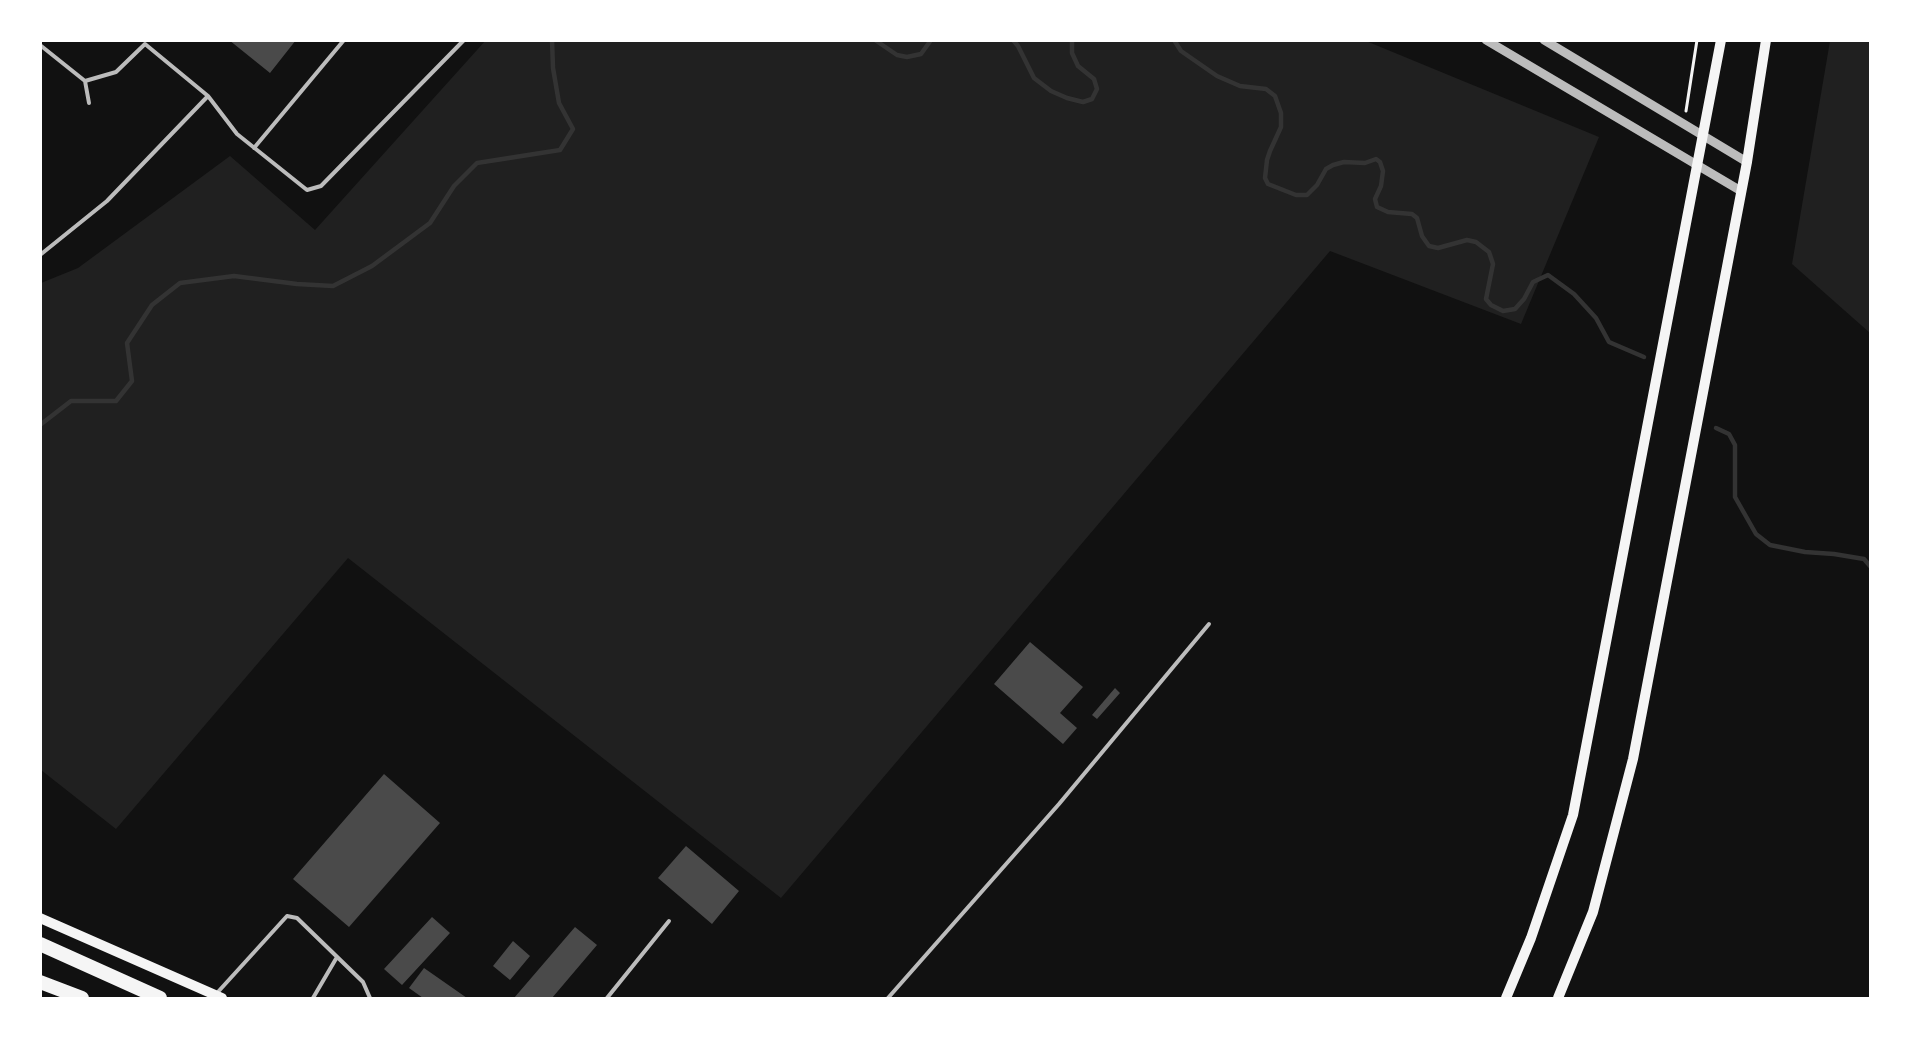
<!DOCTYPE html>
<style>
body{margin:0}
#map{position:relative;width:1911px;height:1039px;overflow:hidden;background:#111;font-family:Merriweather,serif}
canvas{display:block}
.frame{position:absolute;inset:0;border:42px solid #fff;pointer-events:none}
</style>
<div id="map">
<canvas width="1911" height="1039"></canvas>
<div class="frame"></div>
</div>
<script>
const ctx = document.querySelector('canvas').getContext('2d');
ctx.lineJoin = 'round';
function fillPath(path, color) {
  ctx.fillStyle = color;
  ctx.fill(path, 'evenodd');
}
function shape(rows) {
  const path = new Path2D();
  for (const r of rows) {
    path.moveTo(r[0], r[1]);
    for (let i = 2; i < r.length; i += 2) path.lineTo(r[i], r[i + 1]);
  }
  return path;
}
function trace(path, color, width, dash) {
  ctx.strokeStyle = color;
  ctx.lineWidth = width;
  ctx.lineCap = dash ? 'butt' : 'round';
  ctx.setLineDash(dash || []);
  ctx.stroke(path);
}
fillPath(shape([
 [486,40,1366,41,1599,137,1521,324,1330,251,781,898,348,558,116,829,41,770,41,283,78,268,230,156,315,230],
 [1830,41,1870,41,1870,333,1792,264]
]), '#202020');
trace(shape([
 [875,40,897,55,907,57,921,54,931,40],
 [1013,40,1018,46,1034,78,1051,91,1067,98,1083,102,1092,99,1097,89,1094,79,1078,66,1072,53,1072,40],
 [1174,40,1181,51,1217,76,1240,86,1266,89,1275,96,1281,113,1281,127,1270,151,1267,160,1265,178,1268,184,1296,195,1307,195,1317,185,1326,169,1333,165,1344,162,1365,163,1376,159,1380,162,1383,171,1381,186,1375,199,1377,207,1388,212,1412,214,1417,218,1422,236,1429,246,1438,248,1467,240,1476,242,1489,252,1493,264,1486,299,1491,305,1503,311,1515,309,1524,299,1533,282,1548,275,1574,294,1596,318,1609,342,1644,357],
 [40,425,71,401,116,401,132,381,127,343,152,305,180,283,234,276,297,284,333,286,372,266,430,223,454,186,477,163,560,150,573,129,559,103,553,68,552,40],
 [1716,428,1729,434,1735,445,1735,497,1756,534,1770,545,1805,552,1834,554,1864,559,1870,566]
]), '#333', 4.5);
fillPath(shape([
 [229,40,296,40,270,73],
 [1030,642,1083,687,1060,713,1077,728,1063,744,994,684],
 [1115,688,1120,693,1097,719,1092,715],
 [384,774,440,823,349,927,293,879],
 [686,846,739,891,712,924,658,878],
 [432,917,450,933,402,985,384,969],
 [575,927,597,945,552,998,514,998],
 [513,941,530,956,510,980,493,966],
 [424,968,467,998,423,998,409,988]
]), '#4a4a4a');
trace(shape([
 [1686,111,1697,40]
]), '#f5f5f5', 3);
trace(shape([
 [40,45,85,81,116,72,145,44,208,96,237,134,307,190,321,186,464,40],
 [85,81,89,103],
 [254,148,344,40],
 [40,255,107,201,208,96],
 [217,993,287,916,297,918,363,982,370,998],
 [313,998,337,957],
 [607,998,669,921],
 [888,998,1059,804,1209,624]
]), '#bcbcbc', 4);
trace(shape([
 [1486,40,1741,191],
 [1544,40,1747,162]
]), '#bcbcbc', 9);
trace(shape([
 [40,918,222,998]
]), '#f5f5f5', 10);
trace(shape([
 [1506,998,1531,938,1573,815,1721,40],
 [1558,998,1593,912,1633,759,1747,162,1766,40]
]), '#f5f5f5', 10);
trace(shape([
 [40,944,160,998],
 [40,982,82,998]
]), '#f5f5f5', 14);
</script>
